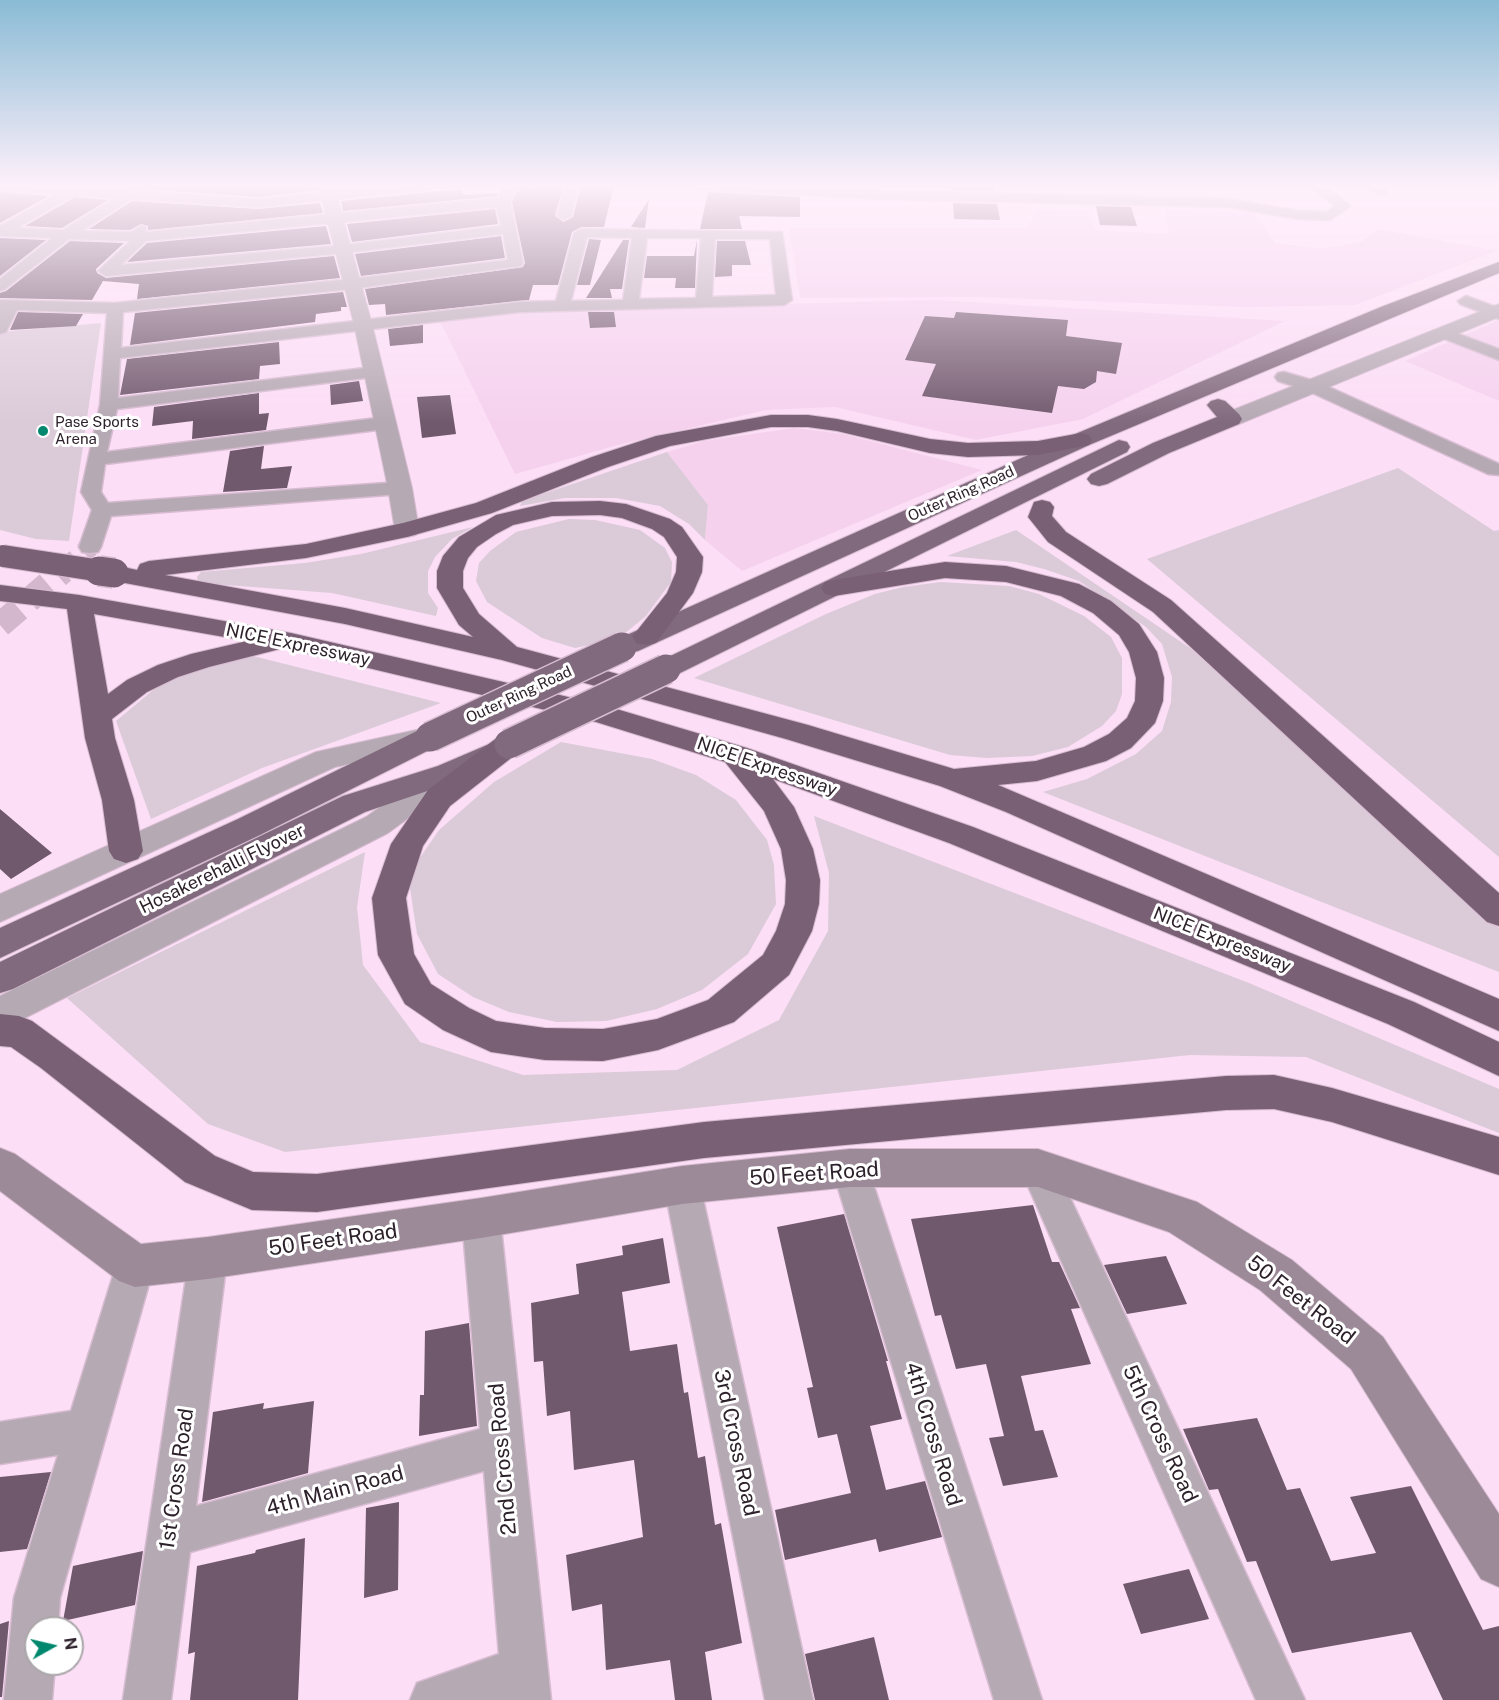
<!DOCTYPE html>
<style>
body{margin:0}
#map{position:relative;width:1499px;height:1700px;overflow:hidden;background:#fcdef6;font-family:"Public Sans",sans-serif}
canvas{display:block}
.north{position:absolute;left:24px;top:1616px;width:60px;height:60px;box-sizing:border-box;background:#fff;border:2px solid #aba7aa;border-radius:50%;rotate:82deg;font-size:16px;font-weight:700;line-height:24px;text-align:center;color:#2d222b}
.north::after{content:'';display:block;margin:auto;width:21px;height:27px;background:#00886e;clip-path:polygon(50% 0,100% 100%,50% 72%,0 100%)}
</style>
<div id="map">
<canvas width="1499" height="1700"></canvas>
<div class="north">N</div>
</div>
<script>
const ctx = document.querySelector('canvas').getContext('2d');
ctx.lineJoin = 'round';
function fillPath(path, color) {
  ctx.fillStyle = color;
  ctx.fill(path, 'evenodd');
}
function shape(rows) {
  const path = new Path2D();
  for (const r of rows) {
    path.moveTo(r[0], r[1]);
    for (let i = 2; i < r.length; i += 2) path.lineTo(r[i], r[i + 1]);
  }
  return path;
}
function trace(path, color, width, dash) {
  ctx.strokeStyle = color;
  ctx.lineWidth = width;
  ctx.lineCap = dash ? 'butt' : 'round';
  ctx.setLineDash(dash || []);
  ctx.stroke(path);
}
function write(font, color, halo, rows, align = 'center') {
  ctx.font = font + ' "Public Sans",sans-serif';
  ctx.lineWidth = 6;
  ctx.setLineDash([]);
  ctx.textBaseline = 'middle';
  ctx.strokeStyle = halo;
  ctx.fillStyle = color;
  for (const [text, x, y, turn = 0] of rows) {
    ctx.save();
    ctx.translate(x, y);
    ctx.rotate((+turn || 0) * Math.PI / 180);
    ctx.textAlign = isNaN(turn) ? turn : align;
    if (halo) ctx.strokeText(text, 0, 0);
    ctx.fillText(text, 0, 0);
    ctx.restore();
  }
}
fillPath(shape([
 [1038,209,1089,210,1096,230,1169,234,1165,210,1254,213,1275,243,1322,249,1361,242,1378,229,1497,251,1355,305,1246,307,977,297,800,298,789,228,1027,228],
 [935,300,1285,321,1083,419,976,440,835,407,766,410,618,445,515,474,440,321,528,311],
 [1499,320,1499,401,1405,361],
 [794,428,843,434,982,470,742,571,705,540,708,505,667,452,704,441]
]), '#f5d1ee');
fillPath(shape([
 [101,323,69,541,36,539,0,530,0,332],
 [667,452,708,505,705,540,689,524,660,506,616,498,565,498,520,506,522,501],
 [1398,468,1494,531,1499,530,1499,857,1147,559],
 [569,519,595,520,640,530,665,548,672,562,671,582,646,616,618,639,575,648,542,638,487,602,476,581,479,563,490,551,516,532],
 [473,527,452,539,435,557,428,571,428,593,438,608,436,616,332,593,213,584,198,582,197,577,201,572,305,563,361,554],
 [1016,530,1190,648,1499,928,1499,972,1043,792,1087,779,1136,754,1162,731,1171,702,1172,677,1162,644,1146,627,1079,581,1044,569,1016,562,947,556],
 [941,582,1009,586,1039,594,1084,616,1111,637,1122,658,1122,694,1116,711,1102,726,1068,747,1032,756,987,758,950,755,694,678,826,614,875,594,903,587],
 [249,655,441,703,262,768,151,819,116,721,158,686,176,676],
 [561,742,652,759,696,775,736,800,767,840,774,865,776,904,748,954,702,990,657,1009,606,1021,557,1022,509,1012,473,997,438,974,417,934,408,875,439,830,494,782],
 [814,816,1249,983,1499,1089,1499,1133,1306,1057,1190,1055,285,1152,208,1124,67,998,365,852,357,907,363,965,420,1042,523,1075,677,1070,779,1020,828,931,829,873]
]), '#dbcad8');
fillPath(shape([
 [87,185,319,185,320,187,319,190,258,197],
 [540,185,564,185,555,215,563,222,573,217,581,185,614,185,604,227,581,227,572,232,558,285,533,285,529,300,386,315,385,304,369,305,365,289,523,267,525,263,512,202,519,187,539,188],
 [951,185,992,185,994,191,951,190],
 [461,189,463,195,498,193,497,196,343,211,341,201],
 [0,192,49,196,0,223],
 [708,192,800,197,800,217,739,216,742,229,700,229],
 [75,197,108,200,62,228,25,226],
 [649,199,645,228,631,227],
 [132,201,258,209,320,203,323,213,148,230,148,226,141,224,130,230,89,229],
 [953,203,997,204,1000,220,954,219],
 [1096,206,1131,207,1137,226,1100,225],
 [495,209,498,224,352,242,347,224],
 [326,226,331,244,127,262,147,243],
 [501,236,505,258,361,276,355,254],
 [0,238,46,240,0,276],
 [589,239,601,240,590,285,577,285],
 [623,240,629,240,622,289,610,289,612,298,586,298],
 [697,240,695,288,675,288,676,278,644,278,647,256,694,256],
 [70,241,124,243,96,269,97,273,106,278,334,256,340,278,137,299,139,284,103,281,92,300,0,298,0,293,6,291],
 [717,241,745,241,751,265,732,265,732,276,715,277],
 [343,292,347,307,341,307,341,311,316,314,315,322,130,345,135,313],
 [18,312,83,314,76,326,10,330],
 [588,312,614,312,616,327,590,328],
 [956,312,1068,320,1066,336,1122,343,1116,374,1097,371,1096,382,1084,389,1058,386,1052,413,922,396,936,364,905,360,925,316,954,318],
 [423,325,423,343,390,346,388,329],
 [279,342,280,364,260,366,259,379,120,395,127,359],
 [359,381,363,401,331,405,330,385],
 [259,393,259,414,269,413,266,430,192,439,193,421,152,426,154,407],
 [450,395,456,434,422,438,417,397],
 [264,446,261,469,292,466,287,488,223,492,230,451],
 [0,809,52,853,11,879,0,869],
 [1033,1205,1052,1262,1059,1262,1080,1308,1071,1309,1091,1364,1021,1376,1035,1431,1043,1430,1058,1477,1003,1486,989,1438,1004,1436,986,1364,956,1369,941,1315,935,1316,911,1219],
 [844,1214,888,1361,886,1361,902,1419,870,1426,886,1490,925,1481,942,1537,879,1552,876,1539,785,1560,775,1510,851,1493,837,1434,818,1438,807,1388,813,1387,777,1227],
 [663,1238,670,1283,622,1292,630,1351,677,1344,684,1393,688,1392,698,1458,705,1456,715,1525,721,1523,742,1643,705,1652,712,1700,675,1700,670,1660,606,1670,602,1604,572,1611,566,1555,643,1537,634,1460,574,1470,570,1411,547,1416,543,1361,534,1362,531,1303,579,1294,576,1264,623,1255,622,1246],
 [1166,1256,1187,1304,1127,1314,1104,1265],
 [469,1323,477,1426,419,1436,420,1395,424,1395,425,1331],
 [314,1401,308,1473,202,1502,213,1412,264,1403,263,1409],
 [1257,1418,1287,1490,1300,1488,1331,1561,1376,1553,1350,1497,1411,1486,1483,1630,1499,1626,1499,1700,1443,1700,1411,1632,1292,1653,1256,1561,1247,1562,1218,1489,1209,1490,1183,1429],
 [51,1472,27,1549,0,1552,0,1477],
 [399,1502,398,1590,364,1598,366,1508],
 [305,1538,298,1700,190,1700,195,1652,188,1654,197,1566,255,1553,256,1550],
 [143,1551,135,1605,63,1621,73,1566],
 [1189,1569,1209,1619,1141,1634,1123,1584],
 [9,1621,2,1697,0,1697,0,1624],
 [874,1637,889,1700,815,1700,805,1654]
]), '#71596d');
trace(shape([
 [61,572,90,547]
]), '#d3b8cd', 20, [20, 10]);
trace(shape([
 [0,625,63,571]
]), '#d3b8cd', 25, [25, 13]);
const minor = shape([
 [0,185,49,185,258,199,390,185,437,185,431,189,258,207,131,199,82,231,131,232,141,226,146,227,146,232,498,198,505,185,518,185,510,202,523,263,521,266,351,289,123,312,121,348,520,302,556,301,574,233,581,229,782,232,792,300,784,305,520,312,120,358,118,398,373,367,379,368,382,372,379,376,373,377,117,409,107,452,385,417,392,419,394,423,392,427,385,429,105,464,101,492,108,503,400,482,407,484,410,488,407,492,400,494,111,516,101,547,98,552,90,553,82,552,79,547,92,510,81,492,100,405,107,313,17,310,6,332,0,334,0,300,115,303,351,279,508,260,503,234,344,253,106,276,98,271,130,241,69,239,5,289,0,291,0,279,52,238,0,236,0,226,57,194,0,190,0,185],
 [74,195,115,198,63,230,17,228,74,195],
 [497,207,501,226,344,245,121,265,146,241,497,207],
 [587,237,632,238,623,300,571,301,587,237],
 [647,238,701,238,696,298,639,299,647,238],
 [715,239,770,239,776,295,712,297,715,239],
 [566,185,579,185,571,216,564,220,557,216,566,185],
 [691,185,776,185,884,191,1229,199,1299,211,1327,212,1335,206,1308,185,1323,185,1351,206,1330,220,1299,219,1229,207,884,199,697,189,691,185],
 [1365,185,1381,185,1388,191,1386,194,1376,194,1365,185],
 [1466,296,1499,308,1499,319,1460,304,1458,301,1466,296],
 [1443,328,1499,349,1499,360,1437,336,1435,333,1443,328],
 [1284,372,1318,382,1499,464,1499,475,1488,474,1306,390,1278,381,1275,377,1278,373,1284,372],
 [850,1152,863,1157,868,1168,1042,1700,994,1700,832,1168,837,1157,850,1152],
 [1038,1152,1051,1157,1305,1700,1256,1700,1020,1168,1025,1157,1038,1152],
 [682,1168,695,1173,700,1185,813,1700,765,1700,664,1185,669,1173,682,1168],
 [481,1201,494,1206,500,1218,551,1700,410,1700,417,1683,499,1654,484,1471,190,1552,171,1700,123,1700,189,1258,195,1245,208,1240,221,1245,227,1258,196,1506,480,1429,462,1218,468,1206,481,1201],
 [135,1248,148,1253,154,1266,60,1598,58,1628,36,1628,36,1664,55,1664,52,1700,4,1700,14,1598,58,1455,0,1464,0,1422,71,1411,116,1266,122,1253,135,1248]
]);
const tertiary = shape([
 [322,185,338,185,337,196,372,324,412,488,419,530,416,535,407,537,398,535,395,530,388,488,354,324,321,196,322,185],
 [1499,304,1499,317,1239,424,1231,425,1223,424,1220,419,1223,414,1499,304],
 [430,727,441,730,445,737,441,744,335,767,0,922,0,894,316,752,430,727],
 [449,763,460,766,464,773,460,780,388,833,13,1024,0,1028,0,996,366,817,438,766,449,763]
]);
const secondary = shape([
 [0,1148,15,1154,141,1244,208,1237,481,1198,682,1166,850,1149,1038,1149,1197,1202,1292,1260,1383,1337,1499,1514,1499,1587,1481,1579,1351,1369,1260,1290,1169,1232,1038,1187,850,1187,682,1204,481,1238,208,1279,135,1287,119,1281,0,1191,0,1148]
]);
const trunk = shape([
 [1499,262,1499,273,1089,445,638,651,628,653,618,651,614,645,618,639,1073,435,1381,307,1499,262],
 [1218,399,1225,401,1239,414,1242,419,1239,424,1169,453,1107,484,1099,486,1091,484,1087,479,1091,474,1153,443,1217,417,1207,405,1211,401,1218,399],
 [1119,440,1127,442,1130,447,1127,452,676,675,666,678,656,675,652,669,656,663,1119,440],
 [430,727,441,730,445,737,441,744,260,835,0,958,0,928,238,819,419,730,430,727],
 [494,742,505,745,509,752,505,759,460,780,365,812,13,989,0,993,0,962,343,796,438,766,494,742]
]);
const motorway = shape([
 [771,415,808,415,837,419,930,439,968,443,1038,441,1081,433,1089,435,1092,440,1089,445,1038,455,968,457,930,453,837,431,808,427,771,427,670,446,608,467,492,513,407,537,306,558,165,575,345,608,473,637,459,625,437,588,437,571,443,556,459,537,496,515,552,502,600,501,626,504,670,519,682,527,703,557,702,572,693,593,656,643,646,645,636,643,632,637,667,593,676,572,677,557,664,537,652,529,622,518,600,515,552,516,513,525,496,534,477,547,468,558,463,571,463,588,479,614,517,647,808,725,954,769,1036,761,1084,747,1109,734,1127,718,1135,701,1136,678,1129,652,1119,635,1093,613,1061,596,1006,582,945,578,834,596,825,594,821,588,825,582,834,580,945,562,1006,566,1079,584,1111,601,1139,624,1157,652,1164,678,1163,701,1155,723,1131,748,1106,761,1037,781,998,785,1499,999,1499,1031,1006,812,940,786,786,739,502,660,345,624,114,581,105,578,101,573,105,568,114,565,137,570,140,564,149,561,306,544,403,523,476,503,592,457,656,436,771,415],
 [1042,500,1050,502,1054,507,1052,516,1066,532,1171,600,1499,893,1499,926,1487,922,1153,612,1048,542,1028,517,1034,502,1042,500],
 [0,585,79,595,291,633,603,705,747,748,973,827,1414,1002,1499,1042,1499,1076,1388,1024,949,843,773,779,794,807,813,849,820,880,819,904,812,931,789,975,734,1022,658,1050,603,1061,545,1060,491,1052,443,1030,405,1004,378,955,372,898,391,844,428,790,498,737,509,734,520,737,524,744,520,751,450,806,423,846,406,898,414,954,431,984,469,1008,496,1021,545,1028,603,1029,657,1019,708,1000,763,955,776,931,785,904,786,880,781,849,764,811,725,762,596,722,284,648,209,667,178,677,147,692,112,719,115,738,134,800,143,851,138,859,126,863,114,859,109,851,102,800,85,738,67,609,0,601,0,585],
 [94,614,247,641,191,654,158,665,127,680,108,694,94,614],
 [0,1014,19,1016,32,1021,215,1156,253,1172,317,1174,704,1122,1226,1076,1274,1075,1332,1088,1499,1137,1499,1175,1332,1122,1274,1109,1226,1110,704,1158,317,1212,252,1210,185,1182,41,1068,11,1047,0,1046,0,1014]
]);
trace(minor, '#d7bcd1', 3);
trace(tertiary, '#d7bcd1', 2);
trace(secondary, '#d7bcd1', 2);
trace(trunk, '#d7bcd1', 2);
trace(motorway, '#d7bcd1', 2);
fillPath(minor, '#b5a9b3');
fillPath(tertiary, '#b5a9b3');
fillPath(secondary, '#9c8a98');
fillPath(trunk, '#816a7d');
fillPath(motorway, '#796075');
const trunkBridge = shape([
 [430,737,622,647],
 [509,744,666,669]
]);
const motorwayBridgeFar1 = shape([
 [3,556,108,572]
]);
const motorwayBridge = shape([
 [99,571,114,573]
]);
trace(trunkBridge, '#d7bcd1', 32, []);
trace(motorwayBridgeFar1, '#d7bcd1', 24, []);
trace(motorwayBridge, '#d7bcd1', 32, []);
trace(trunkBridge, '#816a7d', 29);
trace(motorwayBridgeFar1, '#796075', 22);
trace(motorwayBridge, '#796075', 29);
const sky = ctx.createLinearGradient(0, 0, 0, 423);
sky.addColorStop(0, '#8abbd5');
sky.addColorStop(0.44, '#fef0fb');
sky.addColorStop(1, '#fef0fb00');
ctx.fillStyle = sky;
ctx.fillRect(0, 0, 1499, 423);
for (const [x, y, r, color] of [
 [43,431,6,"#00886e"]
]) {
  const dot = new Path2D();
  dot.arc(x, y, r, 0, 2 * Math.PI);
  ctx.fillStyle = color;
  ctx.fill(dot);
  trace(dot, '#fff', 2);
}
write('15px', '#2d222b', '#fff', [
 ["Pase Sports",55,422],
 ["Arena",55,439]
], 'left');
write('15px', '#2d222b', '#fff', [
 ["Outer Ring Road",961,494,-24],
 ["Outer Ring Road",519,695,-25]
]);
write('18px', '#2d222b', '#fff', [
 ["NICE Expressway",298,645,12],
 ["NICE Expressway",767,767,19],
 ["Hosakerehalli Flyover",222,869,-26],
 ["NICE Expressway",1222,940,22]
]);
write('21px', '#2d222b', '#fff', [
 ["50 Feet Road",814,1174,-4],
 ["50 Feet Road",333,1240,-8],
 ["50 Feet Road",1301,1300,38],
 ["4th Cross Road",933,1434,73],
 ["5th Cross Road",1160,1434,65],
 ["3rd Cross Road",736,1443,78],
 ["2nd Cross Road",503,1459,-95],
 ["1st Cross Road",177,1479,-82],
 ["4th Main Road",335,1491,-15]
]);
</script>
